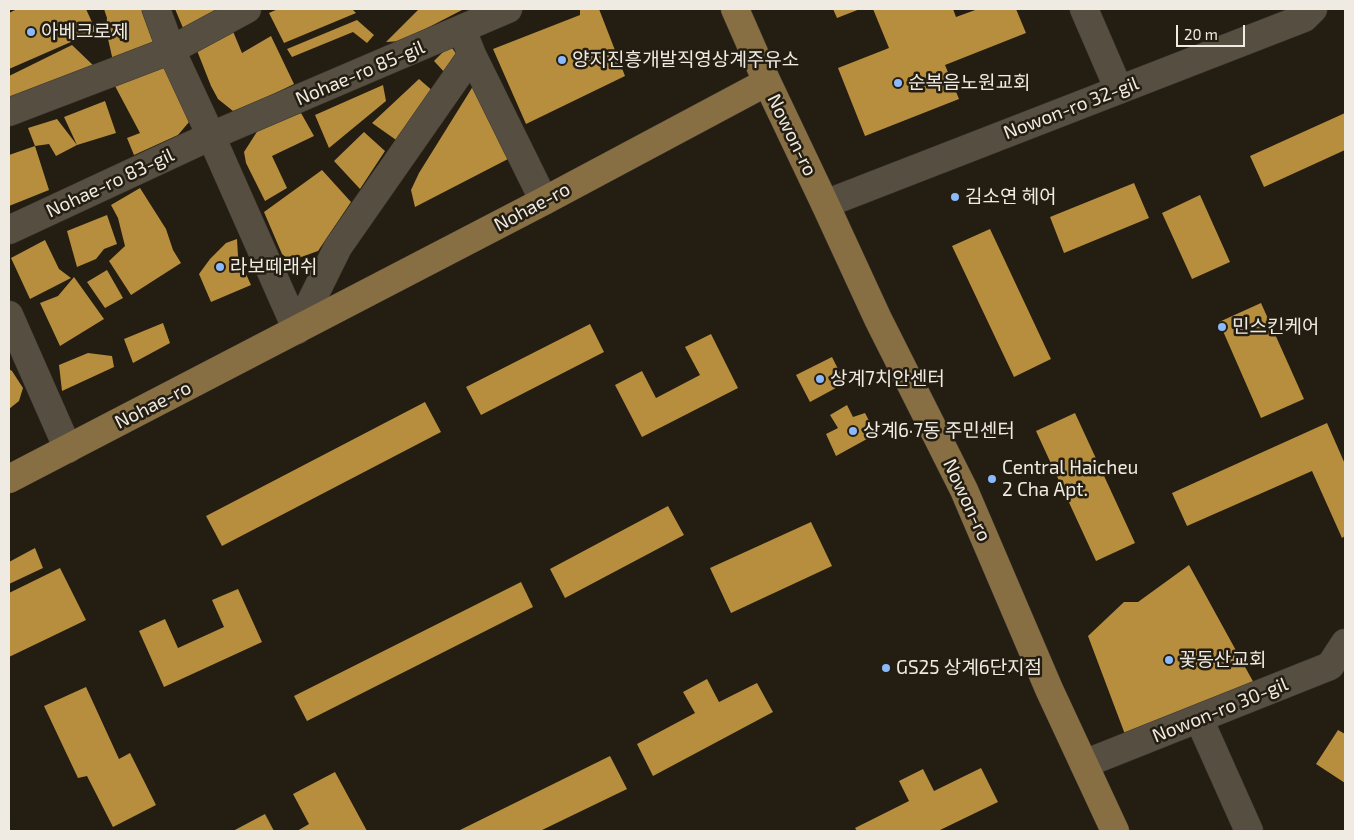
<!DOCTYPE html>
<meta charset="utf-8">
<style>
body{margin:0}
#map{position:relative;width:1354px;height:840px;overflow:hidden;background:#241d11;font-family:"Exo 2",sans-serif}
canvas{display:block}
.frame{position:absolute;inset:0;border:10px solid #efeae2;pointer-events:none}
.scale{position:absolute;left:1176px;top:25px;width:69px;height:22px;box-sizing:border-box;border:2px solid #efeae2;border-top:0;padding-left:6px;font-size:15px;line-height:18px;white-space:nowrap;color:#efeae2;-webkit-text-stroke:4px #241d11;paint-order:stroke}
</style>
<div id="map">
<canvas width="1354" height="840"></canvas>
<div class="frame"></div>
<div class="scale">20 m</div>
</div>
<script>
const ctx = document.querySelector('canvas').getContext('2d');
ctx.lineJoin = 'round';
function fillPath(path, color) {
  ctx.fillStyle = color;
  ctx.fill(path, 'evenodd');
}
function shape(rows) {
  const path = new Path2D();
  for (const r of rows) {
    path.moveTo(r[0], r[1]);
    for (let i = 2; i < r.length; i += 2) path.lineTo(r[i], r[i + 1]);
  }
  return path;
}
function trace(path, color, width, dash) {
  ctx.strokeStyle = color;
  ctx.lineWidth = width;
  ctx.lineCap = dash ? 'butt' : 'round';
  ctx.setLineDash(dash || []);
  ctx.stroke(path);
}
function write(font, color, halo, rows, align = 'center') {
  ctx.font = font + ' "Exo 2","Noto Sans KR",sans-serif';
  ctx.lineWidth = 5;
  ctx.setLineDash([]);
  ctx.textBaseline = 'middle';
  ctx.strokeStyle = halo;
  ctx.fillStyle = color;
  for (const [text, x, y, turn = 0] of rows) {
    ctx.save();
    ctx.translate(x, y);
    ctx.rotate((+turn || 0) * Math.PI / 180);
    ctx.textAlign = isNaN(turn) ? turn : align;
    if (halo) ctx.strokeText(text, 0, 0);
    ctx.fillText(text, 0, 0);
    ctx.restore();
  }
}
fillPath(shape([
 [17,9,86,9,96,31,9,69,9,13],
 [104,9,143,9,157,42,113,61,106,30,107,18],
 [175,9,221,9,200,24,183,28],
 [278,9,352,9,356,13,284,43,269,13],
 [419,9,464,9,402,41,386,42],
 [580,9,599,9,625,76,526,124,493,49,580,15],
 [833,9,860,9,837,18],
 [873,9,953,9,956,17,978,9,1016,9,1026,33,945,65,959,99,865,136,838,68,889,48],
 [357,20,374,35,367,43,353,32,292,57,287,49],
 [232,29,242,53,271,36,294,84,249,106,233,111,218,99,211,86,196,48],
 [72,45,96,68,10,100,9,76],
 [450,45,459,58,446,74,434,61],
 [164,66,186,107,189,122,178,135,134,155,127,138,140,133,115,86],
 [419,79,434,92,399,142,372,123],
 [475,83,508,159,415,207,411,190,419,173],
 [383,85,386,101,329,148,315,115],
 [105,101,116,133,77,145,64,117],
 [301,113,314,136,272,156,287,188,265,201,246,163,244,152,260,127],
 [1345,113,1345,150,1264,187,1250,156],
 [57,119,77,145,56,156,49,144,35,146,49,190,9,206,9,155,35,146,28,128],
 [364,132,385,151,360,189,334,161],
 [322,170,351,202,318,251,290,261,282,254,264,212],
 [1134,183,1149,218,1064,253,1050,217],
 [140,188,166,229,173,250,181,263,131,295,109,261,125,246,118,218,111,205],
 [1200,195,1230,262,1192,279,1162,213],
 [107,215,117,244,104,249,96,259,77,267,67,231],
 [990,229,1051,359,1014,377,952,246],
 [237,239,238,256,251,285,211,302,199,274,210,259,226,243],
 [45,240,59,269,71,278,30,299,11,258],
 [107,270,123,298,105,308,87,282],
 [74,277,104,319,60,346,40,303,58,296],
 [1261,303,1304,399,1261,418,1219,322],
 [163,323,170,343,133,363,124,339],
 [590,324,604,352,481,415,466,387],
 [711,334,738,388,642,437,615,385,642,371,656,398,700,375,685,347],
 [88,353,112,356,114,367,62,391,59,365],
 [832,357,845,383,810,402,796,375],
 [9,369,12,371,23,388,19,401,9,409],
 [425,402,441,432,222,546,206,516],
 [847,405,853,417,865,413,876,434,836,456,826,434,838,428,830,415],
 [1075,413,1135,543,1096,561,1036,431],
 [1327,423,1345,464,1345,536,1342,538,1312,471,1187,526,1172,493],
 [668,506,684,535,565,598,550,569],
 [811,522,832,566,731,613,710,568],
 [35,548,43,568,9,584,9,562],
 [1189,565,1255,685,1126,737,1088,636,1124,602,1138,602],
 [60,568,86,620,9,657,9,593],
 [521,582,533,607,307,721,294,696],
 [238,589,262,642,164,687,139,631,165,619,178,648,224,627,212,600],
 [707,679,719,702,757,683,773,712,653,776,637,744,695,713,683,692],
 [86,687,119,759,130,753,156,805,113,827,87,776,78,778,44,706],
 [1338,730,1345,734,1345,783,1316,764],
 [610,756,627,789,540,831,458,831],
 [981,768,998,802,938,831,857,831,855,828,909,801,899,781,923,769,934,791],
 [335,772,367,831,297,831,309,824,293,794],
 [265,814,274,831,233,831]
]), '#b78e3e');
const minor = shape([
 [156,9,171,50,211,136,297,330],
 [1084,9,1119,90],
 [466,40,472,55,544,201],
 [9,112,171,50,247,9],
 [825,204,1304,18,1313,9],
 [9,230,211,136,508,9],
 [9,315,68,449],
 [297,330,338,247,472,55],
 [1199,719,1249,831],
 [1084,764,1330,666,1345,643]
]);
const major = shape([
 [735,9,767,82,825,204,878,319,964,490,1049,689,1115,831],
 [9,479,544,201,767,82]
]);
trace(minor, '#3f3932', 29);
trace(major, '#3f3932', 29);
trace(minor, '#564e40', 28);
trace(major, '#876f43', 28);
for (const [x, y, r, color] of [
 [31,32,5,"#8abafc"],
 [562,60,5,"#8abafc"],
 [898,83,5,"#8abafc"],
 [955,197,5,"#8abafc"],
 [220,267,5,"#8abafc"],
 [1222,327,5,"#8abafc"],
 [820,379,5,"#8abafc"],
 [853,431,5,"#8abafc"],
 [992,479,5,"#8abafc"],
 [1169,660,5,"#8abafc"],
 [886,668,5,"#8abafc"]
]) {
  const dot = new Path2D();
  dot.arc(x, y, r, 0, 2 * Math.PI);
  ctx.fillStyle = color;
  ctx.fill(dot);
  trace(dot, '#241d11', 2);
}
write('19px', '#efeae2', '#241d11', [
 ["아베크로제",41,32],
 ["양지진흥개발직영상계주유소",572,60],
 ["순복음노원교회",908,83],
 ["김소연 헤어",965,197],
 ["라보떼래쉬",230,267],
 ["민스킨케어",1232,327],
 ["상계7치안센터",830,379],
 ["상계6·7동 주민센터",863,431],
 ["Central Haicheu",1002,468],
 ["2 Cha Apt.",1002,490],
 ["꽃동산교회",1179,660],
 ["GS25 상계6단지점",896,668]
], 'left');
write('19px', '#efeae2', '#241d11', [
 ["Nohae-ro 85-gil",360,73,-23],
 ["Nowon-ro 32-gil",1071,108,-21],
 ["Nowon-ro",792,135,64],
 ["Nohae-ro 83-gil",110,183,-25],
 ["Nohae-ro",532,207,-28],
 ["Nohae-ro",153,405,-27],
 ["Nowon-ro",967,500,65],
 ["Nowon-ro 30-gil",1220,710,-22]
]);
</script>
